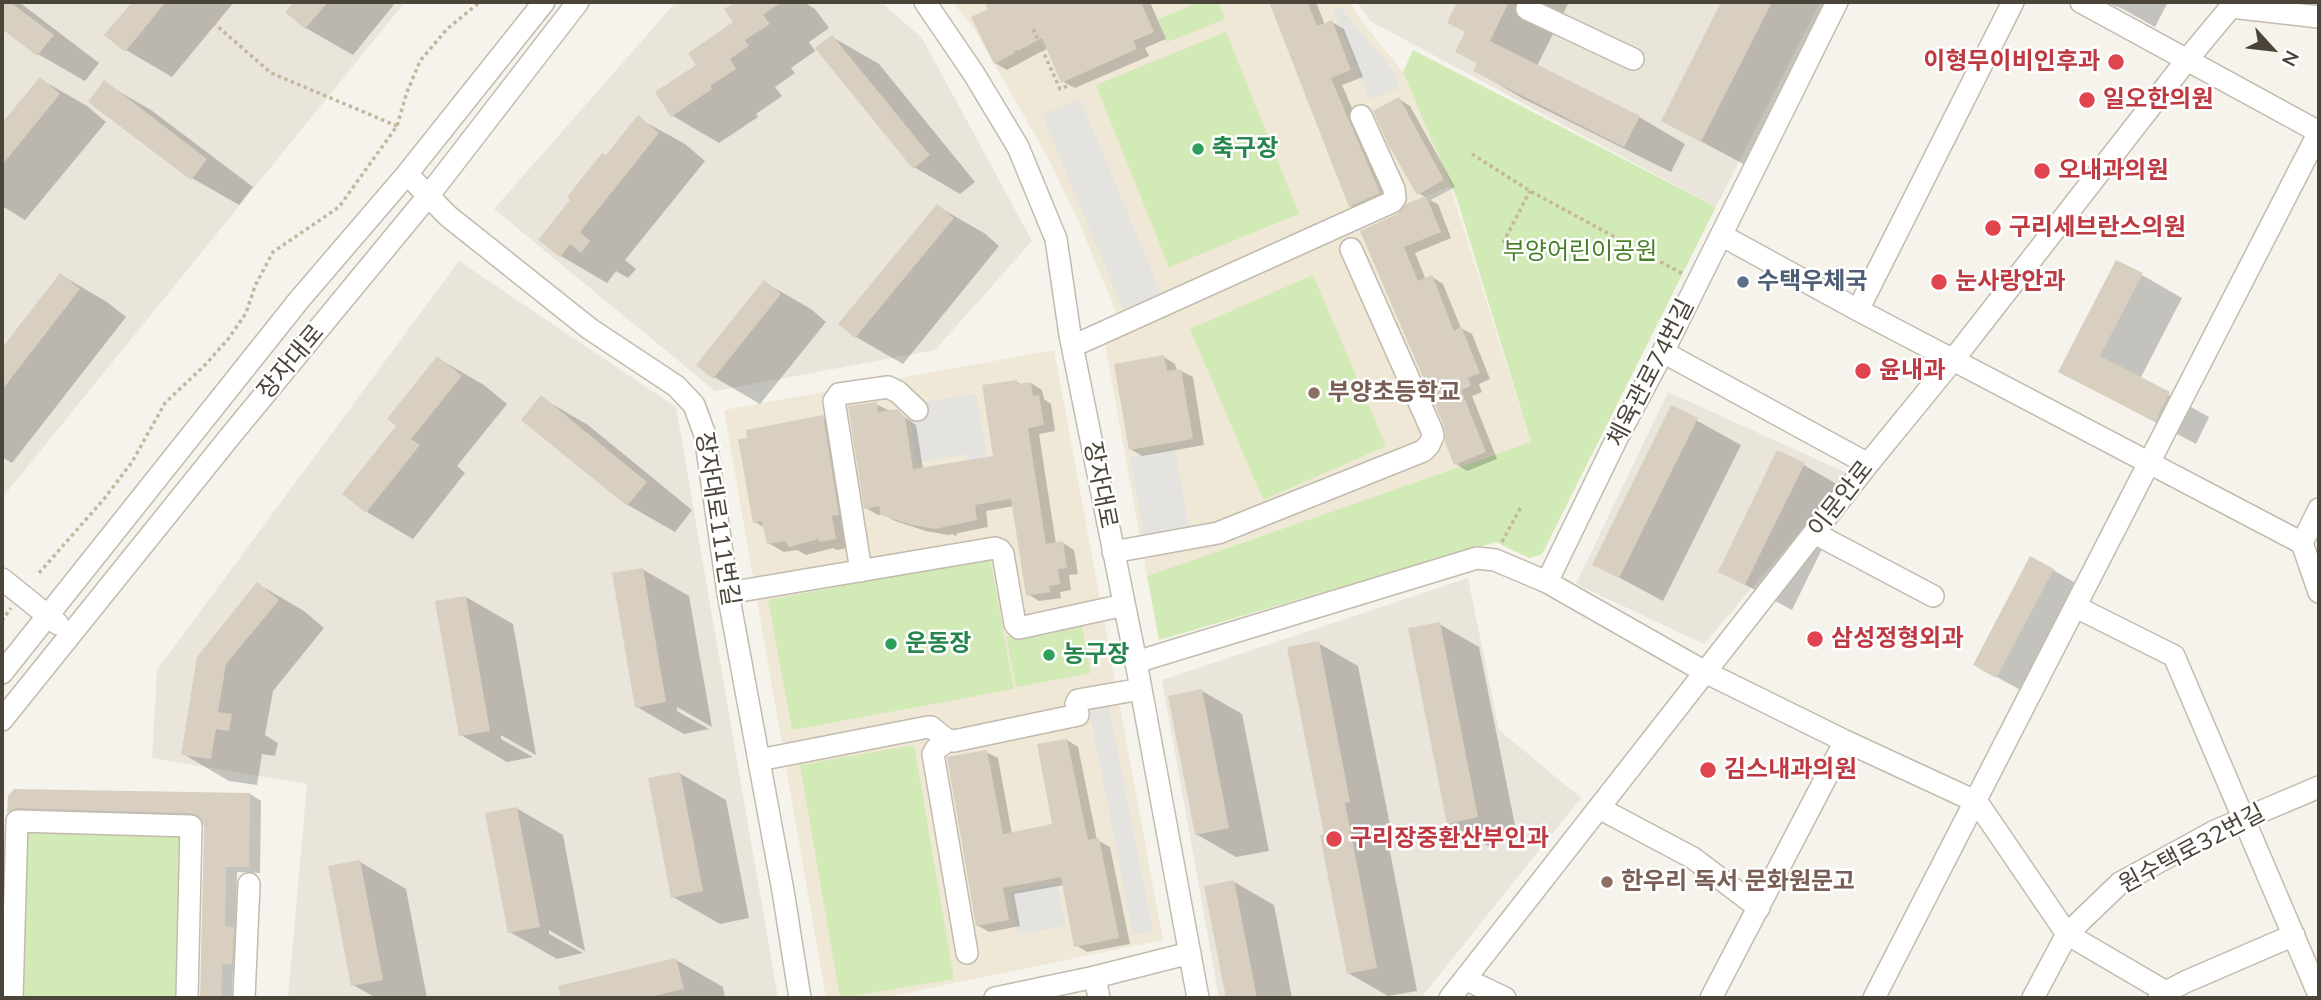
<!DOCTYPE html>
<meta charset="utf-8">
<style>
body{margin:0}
#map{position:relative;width:2321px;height:1000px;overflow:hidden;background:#f6f3ec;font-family:Mulish,sans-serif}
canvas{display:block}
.frame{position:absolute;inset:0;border:4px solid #4b4439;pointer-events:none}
.north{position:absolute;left:2237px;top:14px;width:70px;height:70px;-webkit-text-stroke:5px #fff;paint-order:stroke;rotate:117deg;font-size:19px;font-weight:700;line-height:28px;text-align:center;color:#4b4439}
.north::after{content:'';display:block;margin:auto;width:24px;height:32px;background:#4b4439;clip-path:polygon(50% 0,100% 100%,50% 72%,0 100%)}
</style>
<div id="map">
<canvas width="2321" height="1000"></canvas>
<div class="frame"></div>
<div class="north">N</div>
</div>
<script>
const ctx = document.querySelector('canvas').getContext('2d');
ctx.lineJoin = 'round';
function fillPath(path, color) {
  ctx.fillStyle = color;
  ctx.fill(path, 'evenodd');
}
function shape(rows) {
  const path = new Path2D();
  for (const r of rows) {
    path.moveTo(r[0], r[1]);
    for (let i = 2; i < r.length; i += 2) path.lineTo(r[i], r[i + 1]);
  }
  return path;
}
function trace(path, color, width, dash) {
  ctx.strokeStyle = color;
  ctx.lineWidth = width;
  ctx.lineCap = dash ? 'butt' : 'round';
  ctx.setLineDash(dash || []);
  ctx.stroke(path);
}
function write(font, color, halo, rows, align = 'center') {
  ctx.font = font + ' Mulish,"Noto Sans KR",sans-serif';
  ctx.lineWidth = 5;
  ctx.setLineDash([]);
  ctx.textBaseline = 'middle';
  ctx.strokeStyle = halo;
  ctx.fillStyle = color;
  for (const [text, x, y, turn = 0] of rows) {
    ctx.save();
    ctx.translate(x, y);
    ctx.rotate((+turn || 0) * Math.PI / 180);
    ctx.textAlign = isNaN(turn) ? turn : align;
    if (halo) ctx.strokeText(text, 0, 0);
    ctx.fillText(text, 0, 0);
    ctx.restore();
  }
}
fillPath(shape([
 [2,2,405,2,2,498],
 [676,2,881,2,922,38,1032,241,935,350,715,391,494,209],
 [1357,2,1820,2,1716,207,1370,21],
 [459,261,676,407,778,998,288,998,307,784,152,758,157,670],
 [1668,392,1849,474,1704,644,1576,584],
 [1468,578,1499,730,1581,798,1421,998,1219,998,1162,680]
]), '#eae5da');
fillPath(shape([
 [953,2,1350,2,1364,24,1403,72,1452,185,1124,332,1079,222,1046,154,974,29],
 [1451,189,1531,442,1147,576,1105,344],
 [1054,350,1163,940,882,998,826,998,724,410]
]), '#efe8d6');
fillPath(shape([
 [1200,2,1219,2,1225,19,1167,42,1158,19],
 [1226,32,1299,214,1169,267,1096,85],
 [1413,50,1716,207,1542,554,1529,558,1496,542,1159,640,1147,576,1531,442,1457,199,1403,72],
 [1313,275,1386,446,1263,500,1190,329],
 [990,558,1014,689,792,730,768,600],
 [1081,622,1091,673,1016,687,1006,636],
 [914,745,954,979,840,998,800,765],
 [24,825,182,830,177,998,18,998]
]), '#d2eab5');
fillPath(shape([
 [1340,7,1393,71,1400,88,1370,100,1333,10],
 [1080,99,1161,293,1123,309,1042,115],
 [976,393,988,461,970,464,967,454,917,463,907,406],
 [1175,448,1189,528,1144,536,1130,457],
 [1109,707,1153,931,1133,935,1089,710],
 [1057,883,1065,926,1017,935,1010,892]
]), '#e5e3e0');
fillPath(shape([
 [2,2,19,2,99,63,85,81,38,54,2,27],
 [134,2,234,2,172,77,126,50,107,35],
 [296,2,396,2,353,55,306,28,287,12],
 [739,2,804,2,815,9,829,28,809,42,815,51,832,37,879,64,975,182,960,194,914,167,818,49,791,68,795,73,775,87,782,96,756,114,758,117,719,143,673,116,657,93,698,65,736,23,727,10],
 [986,2,1150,2,1166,39,1145,48,1149,56,1075,88,1062,81,1048,48,1007,70,995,63,990,9],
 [1271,2,1316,2,1325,25,1332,22,1344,29,1363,77,1342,85,1392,200,1362,213,1350,206],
 [1459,2,1569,2,1537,66,1639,117,1685,144,1671,172,1522,98,1476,71,1479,64,1467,32,1449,22],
 [1723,2,1831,2,1749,167,1663,121],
 [2104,2,2168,2,2155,27,2121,8],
 [40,79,87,106,106,122,25,220,2,206,2,126],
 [104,83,151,110,253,187,239,205,192,178,90,101],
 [1399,99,1410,106,1455,187,1430,200,1438,204,1451,238,1415,253,1426,280,1432,277,1443,284,1461,328,1472,334,1490,379,1479,384,1482,392,1472,396,1497,459,1467,471,1456,464,1446,425,1362,232,1398,215,1426,198,1419,193],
 [638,118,685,144,705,161,625,260,636,269,628,278,616,271,607,283,561,256,606,157],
 [937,206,984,233,999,246,903,364,856,337,841,324],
 [61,275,107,302,126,317,12,463,2,457,2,351],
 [2142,275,2182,298,2140,379,2209,417,2196,444,2061,372],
 [764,282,811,309,826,322,760,404,714,377],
 [1164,357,1175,364,1177,371,1181,371,1193,377,1204,445,1142,456,1130,449],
 [437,358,484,385,507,404,457,466,465,473,413,539,367,512,399,426],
 [1017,382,1022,385,1031,383,1042,390,1044,399,1051,404,1055,431,1039,434,1056,544,1063,543,1074,550,1078,574,1069,575,1071,590,1060,592,1061,598,1039,601,1028,594,1014,506,986,511,988,527,948,535,926,531,895,521,883,514,878,515,866,508,876,404,888,410,896,411,916,425,923,469,995,458],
 [542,398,588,425,692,510,675,532,628,505,524,420],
 [1672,407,1741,445,1663,601,1594,564],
 [823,417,838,426,851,547,837,550,833,548,806,555,797,550,784,552,768,543,765,528,755,522],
 [1804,465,1850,492,1792,610,1720,571],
 [642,569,689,596,712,727,677,707,677,711,709,729,684,734,637,707],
 [2053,570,2093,593,2037,699,1975,665],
 [258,584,304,611,324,628,273,691,265,735,278,743,275,756,262,754,257,785,229,781,183,754],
 [466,597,513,624,536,755,501,735,501,739,533,757,507,762,461,735],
 [1439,624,1479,647,1518,840,1488,846,1448,823],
 [1318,643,1358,666,1390,825,1385,826,1417,991,1388,996,1348,973,1326,835],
 [1202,691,1242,714,1269,851,1236,857,1196,834],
 [1067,740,1078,747,1097,840,1110,847,1130,944,1087,952,1076,945,1064,885,1014,894,1020,926,989,932,977,925,986,752,998,758,1012,834,1054,826],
 [679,773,726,800,749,918,720,924,673,897],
 [250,794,261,801,260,873,237,872,236,930,245,935,244,970,233,970,232,998,202,998,206,826,204,819,30,814,20,818,9,812,9,797],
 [516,808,563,835,585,951,549,930,549,934,583,953,557,959,510,932],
 [360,862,406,889,427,998,376,998,353,985],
 [1234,882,1274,905,1292,998,1228,998,1206,887],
 [676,960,723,987,725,998,562,998,560,987]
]), '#0003');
fillPath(shape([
 [2,2,10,2,54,35,37,56,2,29],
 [132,2,166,2,125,52,104,35],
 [294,2,328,2,305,29,285,12],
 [736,2,782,2,763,15,770,24,745,40,749,46,730,59,736,69,710,86,712,89,671,117,655,92,696,65,688,53,733,22,724,9],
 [985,2,1141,2,1154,32,1133,41,1137,49,1061,83,1042,38,994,64,971,17,988,9],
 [1269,2,1307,2,1317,26,1332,20,1351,70,1331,78,1380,193,1349,207],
 [1457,2,1509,2,1490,41,1640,116,1624,147,1473,71,1477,63,1455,52,1465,32,1447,23],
 [1721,2,1772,2,1701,142,1661,121],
 [832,35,930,155,913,169,815,48],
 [40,77,60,94,2,165,2,123],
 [104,80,207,159,191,180,88,102],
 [1399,97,1444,180,1417,195,1388,144,1373,111],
 [638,115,659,133,580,232,590,241,581,253,570,244,560,257,538,240,570,200,567,197,602,153,606,155],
 [1426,196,1441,232,1404,247,1418,281,1432,275,1454,331,1461,326,1480,373,1468,378,1471,386,1461,390,1486,452,1454,465,1445,442,1444,426,1360,231,1397,214,1406,204],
 [937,204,954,218,855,338,838,324],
 [2116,260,2143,273,2100,356,2170,392,2155,422,2058,372],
 [60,273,80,289,2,390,2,348],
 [764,280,781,294,713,379,696,365],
 [1164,355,1167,371,1181,369,1193,439,1129,450,1114,364],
 [437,356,462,376,411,439,420,445,366,513,342,494,396,426,387,419],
 [1017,380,1018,384,1031,382,1033,396,1039,395,1044,425,1028,428,1046,544,1063,541,1067,568,1058,569,1060,584,1049,586,1050,592,1026,596,1011,499,975,505,977,520,935,529,912,525,881,515,879,506,864,509,848,406,877,402,878,412,897,409,905,417,913,469,993,456,982,385],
 [541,395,647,482,627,506,521,420],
 [1671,405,1698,418,1619,578,1592,565],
 [823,415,839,515,832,516,836,539,819,542,819,539,789,547,785,541,767,544,762,521,753,523,738,439,747,438,746,430],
 [1777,450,1805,463,1745,585,1718,572],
 [2030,556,2054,569,1996,678,1973,665],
 [643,568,666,702,635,708,612,573],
 [257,582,279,600,226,664,218,712,232,714,229,731,216,729,211,759,181,755,197,657],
 [466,596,490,731,459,736,435,601],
 [1440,622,1478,817,1447,824,1408,628],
 [1319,641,1350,802,1345,803,1377,968,1347,974,1320,835,1324,834,1287,647],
 [1202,689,1229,828,1195,835,1168,696],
 [1067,739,1088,840,1099,838,1119,938,1074,947,1061,877,1003,888,1009,920,976,926,947,757,987,750,1003,834,1052,824,1037,744],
 [680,772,703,891,671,898,648,778],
 [14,789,250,793,249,867,226,867,225,926,234,927,232,964,222,964,221,998,200,998,204,826,198,815,191,813,17,808,7,813,8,796],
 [517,807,540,927,508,933,485,813],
 [360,860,383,980,351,986,328,866],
 [1234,880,1257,998,1226,998,1204,886],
 [676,958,684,989,645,998,561,998,558,986]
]), '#d8cfc1');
const minor = shape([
 [925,2,974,74,1018,147,1056,239,1070,335,1136,662,1198,998],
 [1531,2,1527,9,1633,59],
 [1837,2,1663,352,1618,436,1547,582,1705,672,1845,741,1977,802,2067,934,2166,992],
 [2081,2,2319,132],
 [2231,7,2319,17],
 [407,174,448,216,590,329,676,386,694,405,705,435,728,593,783,891,800,998],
 [1721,235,1858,310,2302,543,2319,592],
 [1858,310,2013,2],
 [1073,346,1392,202,1395,198,1394,189,1361,116],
 [1663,352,1868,464],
 [1814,533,1933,596],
 [2302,543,2319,509],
 [1113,552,1218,533,1423,451,1429,445,1433,436,1432,431,1351,249],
 [861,571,834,401,839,394,888,387,898,392,917,410],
 [2,579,58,624],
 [728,593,995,548,1000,550,1003,554,1015,624,1019,628,1124,605],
 [2076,607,2174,656,2319,995],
 [1136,662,1477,558,1495,560,1547,582],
 [2,673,299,300,407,174,544,2],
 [2,720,232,434,429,195,578,2],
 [949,740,936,749,933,754,967,953],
 [759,760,928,727,931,727,946,739,954,741,1078,715,1076,704,1078,700,1141,689],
 [1599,808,1693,858,1759,908],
 [1095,977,1099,998],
 [1465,979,1505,998],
 [12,998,17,821,191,826,187,998],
 [244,998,249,884],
 [995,998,1095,977,1190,953],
 [1450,998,1868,464,1953,360,2186,61,2235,2],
 [1711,998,1845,741],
 [1874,998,2319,132],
 [2033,998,2067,934,2120,883,2215,831,2319,787],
 [2159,998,2166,992,2185,982,2294,935]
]);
trace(minor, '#c2bbae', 24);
trace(shape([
 [966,2,968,2],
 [208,18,271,73,397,126],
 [1033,29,1060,89,1092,76],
 [1015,51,1021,56,1041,47],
 [1472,154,1530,191,1683,274],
 [1503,243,1530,191],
 [954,525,956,537],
 [1502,542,1521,507],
 [39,573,104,499,132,462,165,403,206,364,229,338,246,313,255,286,273,252,339,207,397,126,407,92,420,61,447,29,480,2],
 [2,621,11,608]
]), '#c4b79f', 3.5, [3.5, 3.5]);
trace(minor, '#fff', 21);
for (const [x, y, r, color] of [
 [2116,62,9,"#e0444e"],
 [2087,100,9,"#e0444e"],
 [1198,149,7,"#2e9e5b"],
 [2042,171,9,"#e0444e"],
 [1993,228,9,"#e0444e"],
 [1743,282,7,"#5c6f8a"],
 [1939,282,9,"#e0444e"],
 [1863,371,9,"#e0444e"],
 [1314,393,7,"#8d6e63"],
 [1815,639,9,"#e0444e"],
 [891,644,7,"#2e9e5b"],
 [1049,655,7,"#2e9e5b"],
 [1708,770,9,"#e0444e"],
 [1334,839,9,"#e0444e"],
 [1607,882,7,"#8d6e63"]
]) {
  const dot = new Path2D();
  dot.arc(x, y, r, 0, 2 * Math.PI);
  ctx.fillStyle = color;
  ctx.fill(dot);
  trace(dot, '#fff', 2.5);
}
write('bold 24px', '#be3a42', '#fff', [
 ["이형무이비인후과",2100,62,"right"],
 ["일오한의원",2103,100],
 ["오내과의원",2058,171],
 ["구리세브란스의원",2009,228],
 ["눈사랑안과",1955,282],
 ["윤내과",1879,371],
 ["삼성정형외과",1831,639],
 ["김스내과의원",1724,770],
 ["구리장중환산부인과",1350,839]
], 'left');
write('bold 24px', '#27864d', '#fff', [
 ["축구장",1212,149],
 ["운동장",905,644],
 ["농구장",1063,655]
], 'left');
write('24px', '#4a7f2a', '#fff', [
 ["부양어린이공원",1580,252]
]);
write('bold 24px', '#4e5e75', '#fff', [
 ["수택우체국",1757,282]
], 'left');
write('24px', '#4b4439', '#fff', [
 ["장자대로",291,362,-50],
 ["체육관로74번길",1651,373,-63],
 ["장자대로",1100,485,79],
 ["이문안로",1841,499,-52],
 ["장자대로111번길",717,519,81],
 ["원수택로32번길",2192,849,-28]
]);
write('bold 24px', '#785e54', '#fff', [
 ["부양초등학교",1328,393],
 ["한우리 독서 문화원문고",1621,882]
], 'left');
</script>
